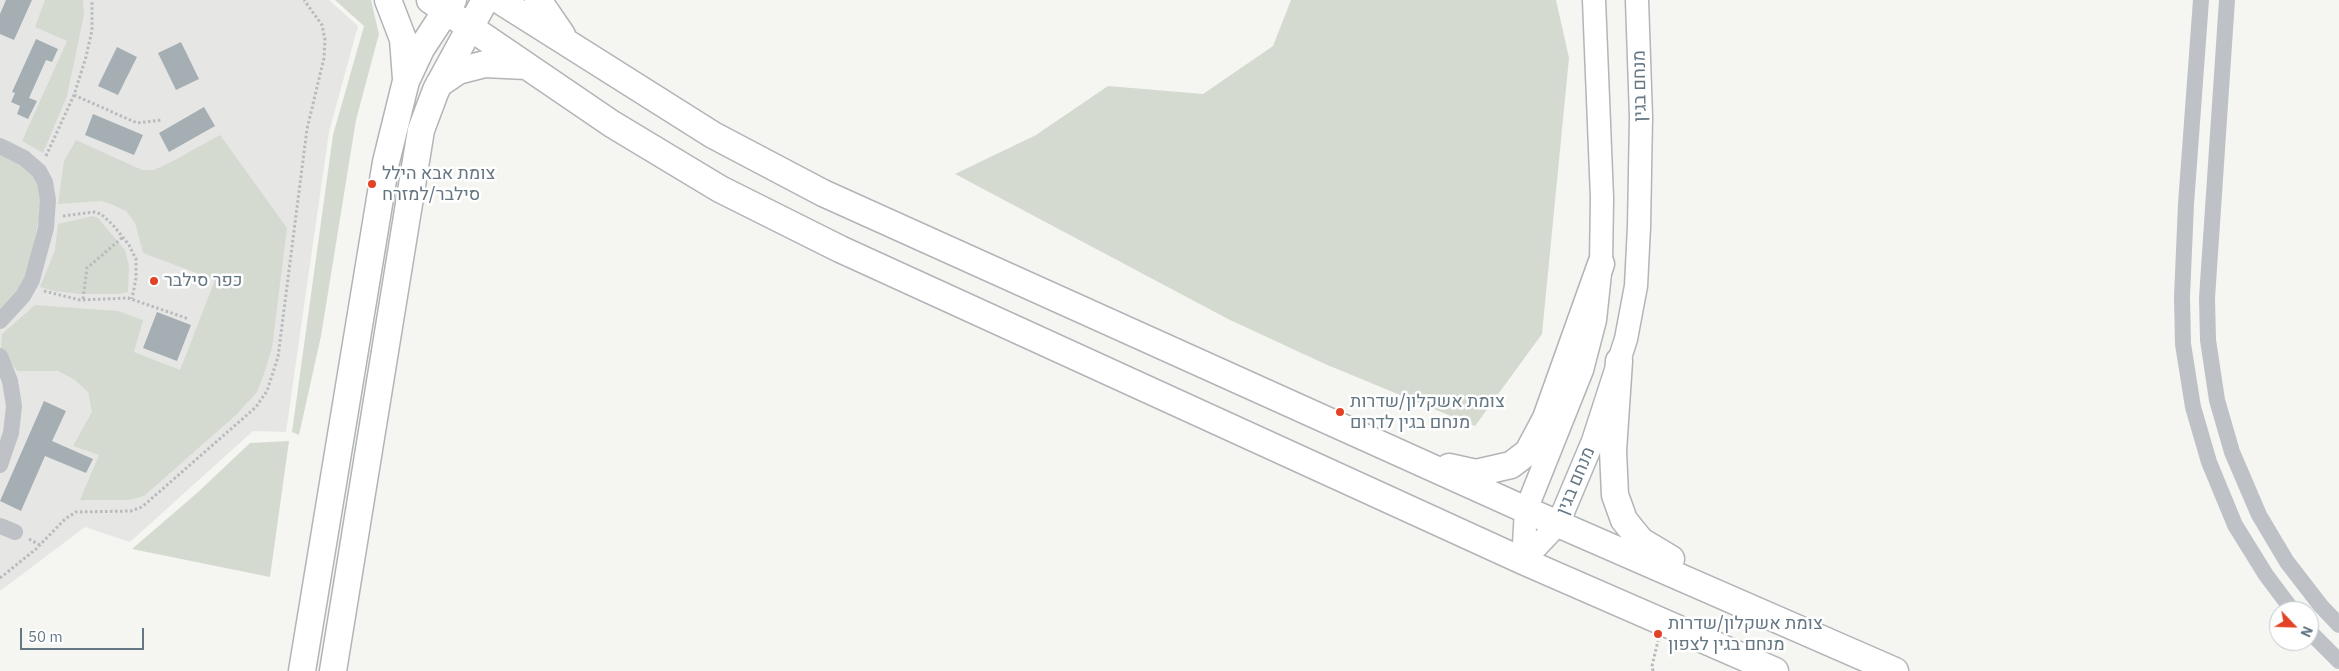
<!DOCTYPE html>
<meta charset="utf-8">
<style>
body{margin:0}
#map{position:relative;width:2339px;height:671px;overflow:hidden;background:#f5f5f1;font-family:"IBM Plex Sans",sans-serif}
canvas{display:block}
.north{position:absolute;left:2269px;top:601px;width:50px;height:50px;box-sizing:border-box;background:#fff;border:1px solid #c1c9cd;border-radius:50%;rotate:114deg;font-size:14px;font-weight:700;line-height:20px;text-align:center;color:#647783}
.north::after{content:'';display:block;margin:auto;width:18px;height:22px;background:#e24225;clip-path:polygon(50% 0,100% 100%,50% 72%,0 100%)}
.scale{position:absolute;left:20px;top:628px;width:124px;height:22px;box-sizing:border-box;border:2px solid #647783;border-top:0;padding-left:6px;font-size:15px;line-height:18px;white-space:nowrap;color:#647783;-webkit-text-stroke:4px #fff;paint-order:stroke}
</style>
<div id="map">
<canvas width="2339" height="671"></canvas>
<div class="north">N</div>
<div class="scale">50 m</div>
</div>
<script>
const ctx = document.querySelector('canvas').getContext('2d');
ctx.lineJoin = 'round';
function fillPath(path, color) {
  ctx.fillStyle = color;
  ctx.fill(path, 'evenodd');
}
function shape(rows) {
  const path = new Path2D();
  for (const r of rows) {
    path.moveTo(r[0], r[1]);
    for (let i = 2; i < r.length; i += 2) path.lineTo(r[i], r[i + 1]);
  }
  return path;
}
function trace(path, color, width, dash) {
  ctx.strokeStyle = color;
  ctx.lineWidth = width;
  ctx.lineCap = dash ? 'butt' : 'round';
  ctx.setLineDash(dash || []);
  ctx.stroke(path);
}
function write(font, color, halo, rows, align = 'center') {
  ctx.font = font + ' "IBM Plex Sans",Heebo,sans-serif';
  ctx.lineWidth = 5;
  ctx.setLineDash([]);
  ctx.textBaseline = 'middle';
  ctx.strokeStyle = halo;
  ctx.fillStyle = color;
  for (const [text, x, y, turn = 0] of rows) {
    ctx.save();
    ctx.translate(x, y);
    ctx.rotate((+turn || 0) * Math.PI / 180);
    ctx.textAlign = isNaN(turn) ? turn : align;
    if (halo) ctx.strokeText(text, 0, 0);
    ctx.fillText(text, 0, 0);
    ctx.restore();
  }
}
fillPath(shape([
 [0,0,329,0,358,26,329,132,286,432,253,431,130,542,85,527,0,591]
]), '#e6e7e5');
fillPath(shape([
 [45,0,83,0,84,15,67,96,43,153,22,141,67,41,35,27],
 [335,0,371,0,379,34,356,120,321,336,299,435,292,432,333,135,364,26],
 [1291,0,1556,0,1569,58,1542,334,1475,426,1325,364,1228,319,955,174,1036,135,1108,86,1203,94,1273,46],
 [220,135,287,228,272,348,264,374,257,392,236,415,144,496,130,500,80,500,99,455,73,446,92,412,88,392,75,380,58,371,17,371,1,348,2,334,35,305,118,311,143,320,134,352,180,370,215,280,143,253,135,223,126,211,113,205,101,201,58,204,64,161,76,140,142,170,154,170,171,162],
 [0,153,13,159,30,171,39,185,41,209,28,270,18,292,0,312],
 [93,216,98,218,125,250,129,266,128,292,120,294,80,294,54,291,40,287,55,250,58,224],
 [289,441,270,577,132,549,197,493,250,443]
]), '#d5dad1');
fillPath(shape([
 [6,0,32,0,14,40,0,34,0,14],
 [36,39,58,49,52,62,46,60,29,98,37,101,28,119,17,114,20,106,11,102,15,93,12,92],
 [181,42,199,79,176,90,158,53],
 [117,47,137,57,118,95,98,86],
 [204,107,215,126,169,152,159,133],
 [93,114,143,135,134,155,85,135],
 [157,312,191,325,177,361,143,348],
 [44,401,66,411,52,441,93,459,86,473,45,456,21,511,0,501]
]), '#a5aeb3');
const secondary = shape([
 [1523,561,1558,524,1593,441,1626,339,1636,286,1639,227,1641,117,1637,0],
 [1523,561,1526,510,1582,370,1595,320,1601,264,1602,198,1594,0]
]);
const trunk = shape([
 [388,0,403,39,406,79],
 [430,0,612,124,720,189,840,249,1523,561,1775,671],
 [499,0,713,135,823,193,1526,510,1895,671],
 [538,0,562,35],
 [439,84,458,71,485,64,526,66],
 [1619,361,1613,451,1615,495,1624,520,1641,541,1671,559],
 [1449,467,1476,473,1511,465,1528,452,1546,418,1601,264],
 [302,671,386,162,406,81,421,49,453,0],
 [333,671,421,130,436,90,485,0]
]);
trace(secondary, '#b0b6ba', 25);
trace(trunk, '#b1b5b8', 29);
trace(shape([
 [74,95,137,123,162,120],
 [46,156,74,95,86,57,92,30,92,0],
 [63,216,94,212,101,214,113,225,129,245,136,259,136,278,132,299],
 [44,291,80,300,128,298,189,319],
 [83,299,87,268,123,237],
 [29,539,40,545],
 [0,578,36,549,65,519,76,512,131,511,142,507,256,407,267,391,278,357,307,129,324,58,325,40,322,25,304,0],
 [1653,671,1652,666,1658,641]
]), '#b8bbbd', 3, [2.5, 2.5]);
trace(shape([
 [2201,0,2186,204,2182,297,2183,344,2193,407,2209,462,2235,525,2266,575,2293,611],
 [2227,0,2207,298,2208,340,2217,400,2232,452,2259,515,2287,562,2321,606,2339,625],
 [0,146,24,158,39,171,45,182,48,200,46,228,32,280,23,296,0,321],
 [0,356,10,381,14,406,11,433,0,465],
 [0,526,15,532],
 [2309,631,2339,661]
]), '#bec2c6', 16);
trace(secondary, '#fff', 22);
trace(trunk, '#fff', 26);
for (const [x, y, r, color] of [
 [372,184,5,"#e24225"],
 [154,281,5,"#e24225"],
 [1340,412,5,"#e24225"],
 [1658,634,5,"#e24225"]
]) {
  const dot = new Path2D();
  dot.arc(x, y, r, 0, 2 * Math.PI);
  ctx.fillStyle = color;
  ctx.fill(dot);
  trace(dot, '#fff', 2);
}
write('18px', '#647783', '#fff', [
 ["מנחם בגין",1640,86,-91],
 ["מנחם בגין",1576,481,-67]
]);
write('18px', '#647783', '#fff', [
 ["צומת אבא הילל",382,174],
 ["סילבר/למזרח",382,195],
 ["כפר סילבר",164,281],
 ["צומת אשקלון/שדרות",1350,402],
 ["מנחם בגין לדרום",1350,423],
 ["צומת אשקלון/שדרות",1668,624],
 ["מנחם בגין לצפון",1668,645]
], 'left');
</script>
